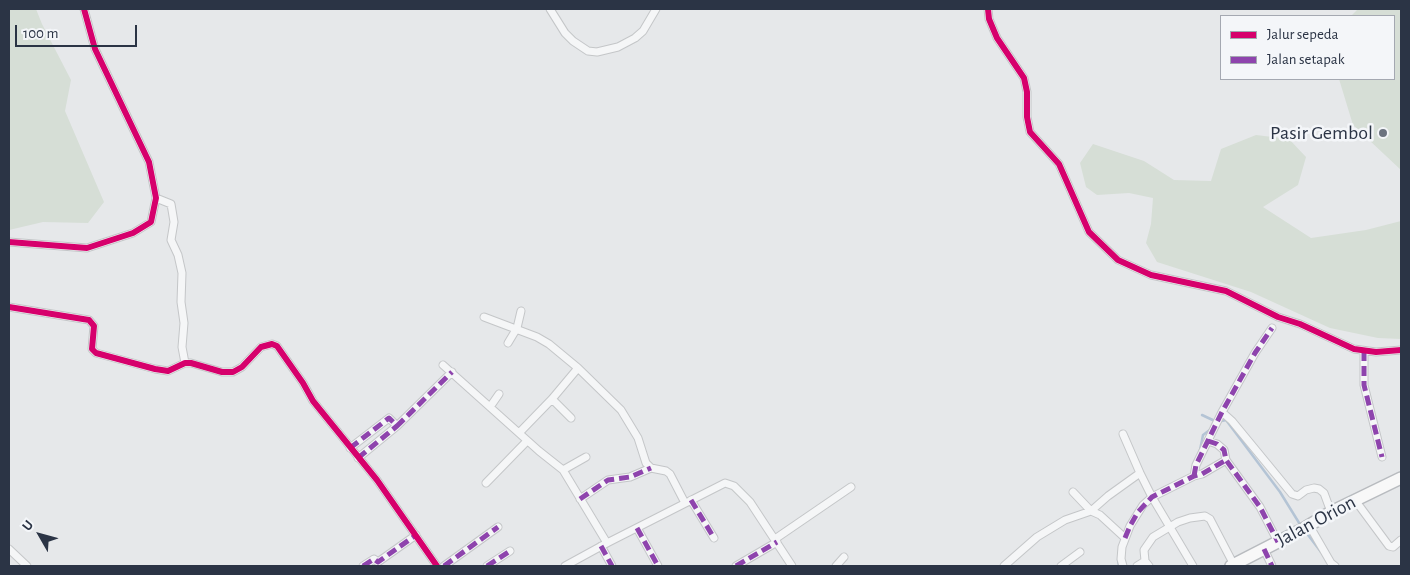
<!DOCTYPE html>
<style>
body{margin:0}
#map{position:relative;width:1410px;height:575px;overflow:hidden;background:#e6e8ea;font-family:"Alegreya Sans",sans-serif}
canvas{display:block}
.frame{position:absolute;inset:0;border:10px solid #2b3445;pointer-events:none}
.legend{position:absolute;left:1220px;top:15px;width:175px;height:65px;box-sizing:border-box;background:#f4f6f9;border:1px solid #a4a8b1;margin:0;padding:6px 9px;list-style:none;font-size:15px;color:#2b3445}
.legend li{display:flex;align-items:center;gap:10px;height:25px}
.legend b{width:25px;border:1px solid #a4a8b1}
.north{position:absolute;left:15px;top:510px;width:50px;height:50px;-webkit-text-stroke:4px #f4f6f9;paint-order:stroke;rotate:308deg;font-size:14px;font-weight:700;line-height:20px;text-align:center;color:#2b3445}
.north::after{content:'';display:block;margin:auto;width:18px;height:22px;background:#2b3445;clip-path:polygon(50% 0,100% 100%,50% 72%,0 100%)}
.scale{position:absolute;left:15px;top:25px;width:122px;height:22px;box-sizing:border-box;border:2px solid #2b3445;border-top:0;padding-left:6px;font-size:15px;line-height:18px;white-space:nowrap;color:#2b3445;-webkit-text-stroke:4px #f4f6f9;paint-order:stroke}
</style>
<div id="map">
<canvas width="1410" height="575"></canvas>
<div class="frame"></div>
<ul class="legend">
<li><b style="height:6px;background:#d6006c"></b>Jalur sepeda</li>
<li><b style="height:6px;background:#8e44ad"></b>Jalan setapak</li>
</ul>
<div class="north">U</div>
<div class="scale">100 m</div>
</div>
<script>
const ctx = document.querySelector('canvas').getContext('2d');
ctx.lineJoin = 'round';
function fillPath(path, color) {
  ctx.fillStyle = color;
  ctx.fill(path, 'evenodd');
}
function shape(rows) {
  const path = new Path2D();
  for (const r of rows) {
    path.moveTo(r[0], r[1]);
    for (let i = 2; i < r.length; i += 2) path.lineTo(r[i], r[i + 1]);
  }
  return path;
}
function trace(path, color, width, dash) {
  ctx.strokeStyle = color;
  ctx.lineWidth = width;
  ctx.lineCap = dash ? 'butt' : 'round';
  ctx.setLineDash(dash || []);
  ctx.stroke(path);
}
function write(font, color, halo, rows, align = 'center') {
  ctx.font = font + ' "Alegreya Sans",sans-serif';
  ctx.lineWidth = 5;
  ctx.setLineDash([]);
  ctx.textBaseline = 'middle';
  ctx.strokeStyle = halo;
  ctx.fillStyle = color;
  for (const [text, x, y, turn = 0] of rows) {
    ctx.save();
    ctx.translate(x, y);
    ctx.rotate((+turn || 0) * Math.PI / 180);
    ctx.textAlign = isNaN(turn) ? turn : align;
    if (halo) ctx.strokeText(text, 0, 0);
    ctx.fillText(text, 0, 0);
    ctx.restore();
  }
}
fillPath(shape([
 [9,9,36,9,42,24,71,80,65,111,104,202,88,223,43,222,9,230],
 [1358,9,1401,9,1401,170,1353,125,1339,79,1394,79,1394,16,1351,16],
 [1256,135,1289,139,1306,157,1298,185,1263,207,1311,238,1366,230,1401,221,1401,339,1378,338,1330,328,1251,292,1157,262,1146,243,1151,224,1153,198,1129,193,1097,195,1086,187,1080,163,1093,144,1144,161,1174,180,1211,181,1221,149]
]), '#d6ded6');
trace(shape([
 [1202,415,1217,422,1226,420,1280,492,1301,526],
 [1200,450,1203,435,1211,429],
 [1305,531,1321,552],
 [1118,560,1119,566]
]), '#b4c4d5', 2.5);
const minor = shape([
 [550,9,565,33,573,41,588,51,597,52,618,47,635,38,643,31,656,9],
 [988,9,989,19,997,38,1024,78,1027,92,1027,117,1030,132,1059,164,1089,232,1118,260,1151,275,1226,291,1278,317,1300,324,1354,349,1376,352,1401,350],
 [156,198,171,204,174,222,171,240,178,255,182,273,181,302,184,323,182,347,185,363],
 [9,242,87,248,133,233,151,222,156,198,149,162,95,49,84,9],
 [9,307,89,320,94,326,92,349,96,353,155,369,168,371,185,363,191,363,222,372,233,372,242,367,261,347,272,344,277,346,303,383,313,401,377,480,437,566],
 [484,317,537,337,549,344,578,368,621,410,638,438,646,463,651,468,666,471,670,474,685,503],
 [508,343,517,328,521,311],
 [1364,351,1364,385,1382,457],
 [443,365,539,451,563,470,607,543],
 [552,399,571,418],
 [490,407,499,394],
 [1222,412,1232,421,1292,494,1298,496,1306,490,1314,488,1319,489,1324,493,1331,512],
 [519,433,552,399,578,368],
 [1123,434,1140,473,1152,497,1193,566],
 [1208,441,1217,444,1224,450,1226,460,1260,507,1278,542],
 [350,448,389,418,397,426,452,372],
 [358,458,397,426],
 [563,470,586,457],
 [1194,476,1196,465,1222,412,1255,353,1272,328],
 [486,483,527,441],
 [1073,492,1091,511,1100,515,1125,538],
 [580,499,608,480,630,477,651,468],
 [691,500,714,538],
 [1355,500,1389,546,1393,547,1401,540],
 [1309,525,1331,563,1335,566],
 [637,528,658,566],
 [775,539,851,487],
 [601,546,612,566],
 [9,549,27,566],
 [1264,549,1272,566],
 [363,566,374,559,378,562,416,535],
 [444,566,498,527],
 [487,566,510,551],
 [565,566,607,543,725,483,734,486,750,502,792,566],
 [736,566,777,542],
 [836,566,844,557],
 [1004,566,1037,537,1065,520,1091,511,1108,496,1140,473],
 [1061,566,1080,552],
 [1123,566,1121,559,1122,547,1130,526,1143,505,1152,497,1194,476,1202,474,1226,460],
 [1137,566,1145,561],
 [1149,566,1145,561,1144,550,1153,537,1178,522,1190,518,1205,516,1210,519,1234,565]
]);
const trunk = shape([
 [1231,566,1303,529,1331,512,1401,478]
]);
trace(minor, '#c4c6c8', 9);
trace(trunk, '#b8bbbf', 14);
trace(minor, '#f5f6f7', 7);
trace(trunk, '#f8f8f8', 11);
trace(shape([
 [1364,351,1364,385,1382,457],
 [1208,441,1217,444,1224,450,1226,460,1260,507,1278,542],
 [350,448,389,418,397,426,452,372],
 [358,458,397,426],
 [1194,476,1196,465,1222,412,1255,353,1272,328],
 [580,499,608,480,630,477,651,468],
 [691,500,714,538],
 [637,528,658,566],
 [1125,538,1130,526,1138,512,1152,497,1194,476,1202,474,1226,460],
 [601,546,612,566],
 [1264,549,1272,566],
 [568,565,568,566],
 [363,566,374,559,378,562,416,535],
 [444,566,498,527],
 [487,566,510,551],
 [736,566,777,542]
]), '#8e44ad', 5, [10, 5]);
trace(shape([
 [988,9,989,19,997,38,1024,78,1027,92,1027,117,1030,132,1059,164,1089,232,1118,260,1151,275,1226,291,1278,317,1300,324,1354,349,1376,352,1401,350],
 [9,242,87,248,133,233,151,222,156,198,149,162,95,49,84,9],
 [9,307,89,320,94,326,92,349,96,353,155,369,168,371,185,363,191,363,222,372,233,372,242,367,261,347,272,344,277,346,303,383,313,401,377,480,437,566]
]), '#d6006c', 6);
for (const [x, y, r, color] of [
 [1383,133,5,"#6c737f"]
]) {
  const dot = new Path2D();
  dot.arc(x, y, r, 0, 2 * Math.PI);
  ctx.fillStyle = color;
  ctx.fill(dot);
  trace(dot, '#f4f6f9', 2);
}
write('20px', '#2b3445', '#f4f6f9', [
 ["Pasir Gembol",1373,133]
], 'right');
write('20px', '#2b3445', '#f4f6f9', [
 ["Jalan Orion",1316,521,-28]
]);
</script>
